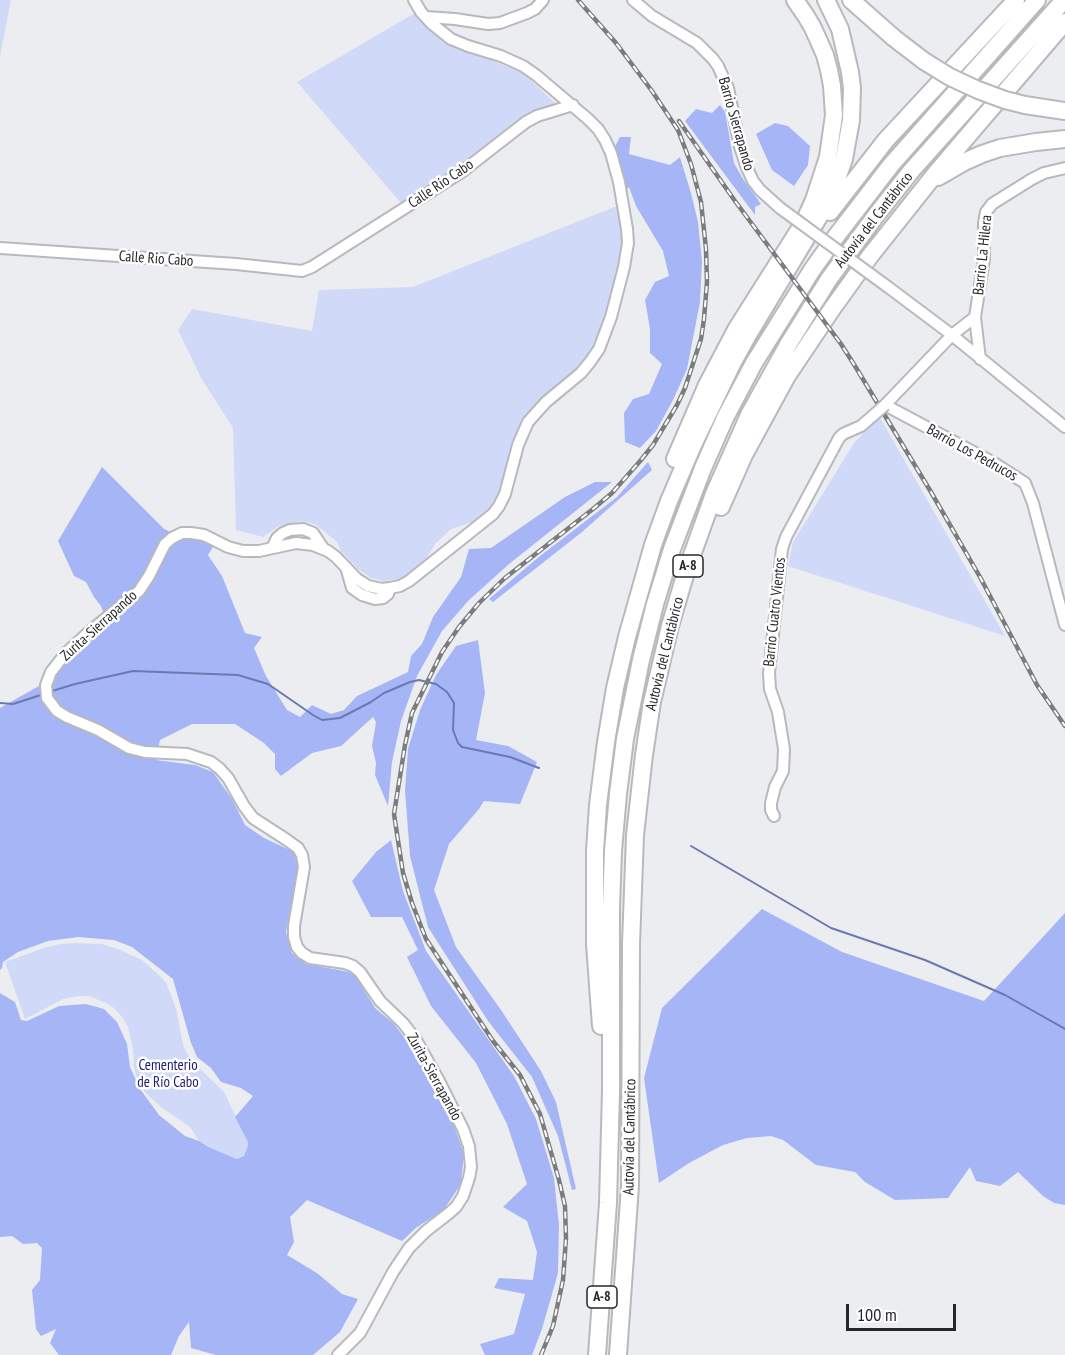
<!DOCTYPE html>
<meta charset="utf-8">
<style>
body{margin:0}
#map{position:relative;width:1065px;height:1355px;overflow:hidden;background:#ecedf1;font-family:"PT Sans Narrow",sans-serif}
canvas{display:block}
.scale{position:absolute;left:846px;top:1304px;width:110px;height:27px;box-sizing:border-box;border:3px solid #262728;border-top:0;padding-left:8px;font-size:18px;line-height:21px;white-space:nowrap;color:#262728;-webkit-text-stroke:4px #fff;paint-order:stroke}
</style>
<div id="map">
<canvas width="1065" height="1355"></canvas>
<div class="scale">100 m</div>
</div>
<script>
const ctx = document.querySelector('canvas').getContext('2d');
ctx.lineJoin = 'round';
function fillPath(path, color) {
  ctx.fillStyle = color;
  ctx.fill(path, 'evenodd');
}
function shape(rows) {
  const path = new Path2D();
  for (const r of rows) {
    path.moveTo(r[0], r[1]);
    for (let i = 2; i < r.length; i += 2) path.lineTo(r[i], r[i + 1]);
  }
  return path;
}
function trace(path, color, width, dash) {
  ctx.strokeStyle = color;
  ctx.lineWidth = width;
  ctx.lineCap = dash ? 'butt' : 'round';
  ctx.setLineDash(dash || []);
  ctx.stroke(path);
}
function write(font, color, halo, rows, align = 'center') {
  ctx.font = font + ' "PT Sans Narrow",sans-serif';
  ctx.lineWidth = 5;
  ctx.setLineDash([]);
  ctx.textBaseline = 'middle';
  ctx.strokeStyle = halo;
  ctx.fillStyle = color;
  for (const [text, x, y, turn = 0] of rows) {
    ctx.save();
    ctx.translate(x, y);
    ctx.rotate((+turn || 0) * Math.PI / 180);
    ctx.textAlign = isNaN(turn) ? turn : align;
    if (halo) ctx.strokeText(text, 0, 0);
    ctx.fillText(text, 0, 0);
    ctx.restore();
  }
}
fillPath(shape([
 [0,0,11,0,0,56],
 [415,13,432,31,450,43,524,74,555,103,517,120,462,165,401,203,297,82],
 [617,206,623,239,621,259,601,335,587,359,572,374,547,395,526,415,518,431,499,494,488,510,476,521,451,529,435,544,422,566,402,579,384,581,371,578,358,569,341,551,337,542,315,524,301,521,279,526,263,537,236,530,233,428,201,378,178,330,192,309,312,331,319,290,413,287],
 [879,416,1005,636,788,566,793,542,854,443],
 [76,943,102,944,118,949,142,960,159,975,166,983,173,1000,177,1013,183,1045,187,1054,198,1067,224,1092,248,1142,248,1150,244,1156,237,1159,204,1146,199,1141,190,1127,161,1107,149,1096,144,1091,136,1075,134,1067,133,1048,128,1027,123,1018,114,1008,106,1003,89,996,78,996,63,999,25,1019,5,962,44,948,60,944]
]), '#d1d9f8');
fillPath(shape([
 [720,105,725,112,734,163,743,179,761,204,755,207,755,215,685,121,696,109,712,113],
 [775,123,788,126,810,146,808,165,794,186,772,170,756,134],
 [620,137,631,137,629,154,670,165,680,157,691,193,698,222,702,262,700,302,687,369,673,400,656,431,640,448,625,442,624,413,633,399,649,394,662,364,650,353,650,329,645,300,655,282,669,276,663,251,636,206,629,187,624,192,613,150],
 [648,462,652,470,582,532,493,602,489,599,540,556,617,497],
 [102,467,164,529,184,538,203,538,214,545,208,555,222,576,245,633,262,637,254,648,266,676,287,710,300,717,312,705,331,714,344,710,357,696,408,672,411,656,422,644,433,617,461,577,469,549,491,548,565,497,595,482,612,482,509,564,469,600,442,631,417,676,401,721,392,762,388,806,375,775,376,763,372,746,376,722,373,717,341,746,312,753,281,776,275,769,275,754,264,743,235,724,192,724,160,740,156,760,195,765,213,772,232,799,245,825,264,838,294,852,298,868,286,932,292,953,306,964,350,972,356,977,375,1008,394,1024,413,1049,453,1123,464,1153,461,1184,443,1211,417,1227,402,1241,307,1200,290,1217,294,1242,287,1255,317,1273,342,1294,358,1299,340,1332,313,1355,216,1355,191,1348,189,1322,179,1336,171,1355,59,1355,50,1343,56,1329,41,1336,36,1329,32,1290,40,1280,42,1248,37,1243,23,1244,12,1236,0,1237,0,993,15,1002,21,1020,27,1021,59,1006,86,1004,104,1009,117,1022,127,1044,130,1067,140,1089,159,1115,185,1136,199,1141,208,1147,237,1159,244,1156,248,1146,248,1142,235,1117,253,1096,241,1088,221,1082,211,1068,197,1057,191,1043,173,979,132,947,114,940,78,937,48,941,18,952,3,962,2,968,0,970,0,708,53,678,85,640,107,623,101,606,94,597,86,582,74,576,58,541],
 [478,640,485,693,476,740,508,746,537,762,520,804,484,801,479,809,449,844,434,890,456,947,501,1010,541,1071,556,1102,576,1189,572,1190,558,1136,532,1077,488,1021,428,927,410,856,405,791,408,749,420,710,436,675,456,646],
 [391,840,403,891,426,951,514,1076,536,1119,554,1178,559,1225,558,1273,542,1329,532,1355,485,1355,480,1344,514,1334,525,1294,494,1288,499,1278,533,1280,537,1252,527,1221,503,1207,527,1184,507,1124,476,1063,431,1006,407,957,418,950,402,917,371,917,352,881,376,852],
 [762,909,842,952,984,1001,1065,913,1065,1205,1054,1203,1043,1196,1018,1172,1000,1186,976,1181,970,1167,948,1198,895,1200,865,1182,855,1172,816,1165,783,1140,771,1136,747,1138,723,1145,689,1163,659,1183,644,1078,662,1008]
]), '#a6b5f6');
trace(shape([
 [49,692,75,684,133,671,238,675,268,684,313,715,322,720,340,718,371,702,384,693,410,682,419,680,436,684,447,692,454,703,453,730,458,743,462,747,510,757,539,768],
 [0,703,13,704,44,694],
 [691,846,831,928,925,960,1005,995,1065,1029]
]), '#6c78b0', 2);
const minor = shape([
 [633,0,652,16,697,43,713,59,718,66,728,88,740,147,747,168,753,181,760,190,780,208],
 [426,17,455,19,488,24,500,23,527,13,535,9,543,0],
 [0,248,236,264,302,271,312,267,463,171,526,122,537,116,573,105],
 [888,287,952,335,1065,427],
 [975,317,952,335,885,405,994,463,1025,483,1033,503,1065,625],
 [980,359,975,317,984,259,984,223,986,212,992,204,1032,179,1044,173,1065,168],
 [272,548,277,538,283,533,290,530,303,529,313,533,323,548],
 [346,567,352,588,362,595,375,599,383,598,388,594,390,588],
 [774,816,771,810,771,803,775,787,783,771,784,749,778,712,770,689,769,673,782,549,786,537,839,438,843,434,861,426,876,413],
 [338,1355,360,1333,393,1272,409,1248,426,1231,448,1214,456,1207,463,1196,469,1178,471,1167,469,1146,463,1129,439,1081,416,1040,403,1023,380,1001,360,972,353,966,345,963,310,958,302,953,297,947,294,937,294,926,304,867,302,855,298,848,287,840,253,818,244,806,228,778,219,768,211,762,187,754,145,752,129,748,98,730,67,717,57,711,47,698,46,685,51,672,65,654,88,633,139,591,149,576,165,544,172,538,182,533,191,533,204,535,228,547,243,551,259,551,296,543,313,545,328,551,336,557,357,579,368,586,382,589,390,588,400,586,409,581,493,514,499,506,505,494,518,445,528,422,546,402,581,373,590,362,599,349,611,317,624,267,628,243,627,229,619,182,611,153,605,140,598,129,588,119,536,75,523,66,501,56,468,46,451,39,431,23,421,12,414,0]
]);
const highway = shape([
 [851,0,894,38,924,61],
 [1025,105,1065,111],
 [938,177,964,162,982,154,1000,148,1036,142,1065,139],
 [830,212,886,140,1016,0],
 [675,459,707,385,737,328,804,222,814,200,828,157,834,115,832,86,829,70,825,55,813,28,806,16,795,0],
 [721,507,744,455,787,376,832,309,870,256,936,173,1065,22],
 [601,1026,595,944,595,851,598,805,606,742,615,688,627,637,653,545,669,501,693,445,732,364,748,335,820,215,835,185,844,159,851,120,852,88,850,72,840,29,826,0],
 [597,1355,608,1203,611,1091,611,907,613,851,618,794,625,739,641,660,655,604,672,549,703,468,725,418,754,363,812,270,834,239,891,165,1037,0],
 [618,1355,630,1186,631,944,635,835,644,755,652,702,670,626,686,572,714,494,749,415,789,343,829,279,877,214,912,170,1064,0]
]);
trace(minor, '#b8b9bd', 14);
trace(highway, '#b8b9bd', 20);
trace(minor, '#fff', 10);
trace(highway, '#fff', 16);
const rail = shape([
 [679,121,735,201,841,344,855,366,931,492,980,577,1037,685,1065,726],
 [541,1355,553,1326,563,1280,566,1238,565,1206,559,1180,540,1114,520,1075,493,1041,426,939,412,903,403,873,394,814,405,745,412,713,442,652,459,627,479,603,505,578,593,509,612,493,641,460,653,445,677,405,685,388,701,339,704,319,707,282,706,249,701,202,691,164,678,130,652,91,616,43,578,0]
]);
trace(rail, '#7b7c7e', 4.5);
trace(rail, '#fff', 2, [7]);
const minorBridge = shape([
 [780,208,888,287],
 [876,413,885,405]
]);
const highwayBridge = shape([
 [924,61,950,77,978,90,1005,100,1025,105]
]);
trace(minorBridge, '#b8b9bd', 14, []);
trace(highwayBridge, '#b8b9bd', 20, []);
trace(minorBridge, '#fff', 10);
trace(highwayBridge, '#fff', 16);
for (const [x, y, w] of [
 [688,566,30],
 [602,1297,30]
]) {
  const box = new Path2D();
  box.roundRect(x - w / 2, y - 11, w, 22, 4.5);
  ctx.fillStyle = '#fff';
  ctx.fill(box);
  trace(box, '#262728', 1.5);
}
write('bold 14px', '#262728', null, [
 ["A-8",688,566],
 ["A-8",602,1297]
]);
write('15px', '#262728', '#fff', [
 ["Barrio Sierrapando",736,124,74],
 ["Calle Río Cabo",441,184,-34],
 ["Autovía del Cantábrico",874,220,-52],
 ["Barrio La Hilera",983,255,-84],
 ["Calle Rio Cabo",156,259,4],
 ["Barrio Los Pedrucos",972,453,29],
 ["Barrio Cuatro Vientos",775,612,-84],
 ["Zurita-Sierrapando",99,626,-42],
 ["Autovía del Cantábrico",665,654,-76],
 ["Zurita-Sierrapando",434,1077,61],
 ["Autovía del Cantábrico",630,1137,-89]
]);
write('15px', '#1c1a75', '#fff', [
 ["Cementerio",168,1066],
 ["de Río Cabo",168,1083]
]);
</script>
